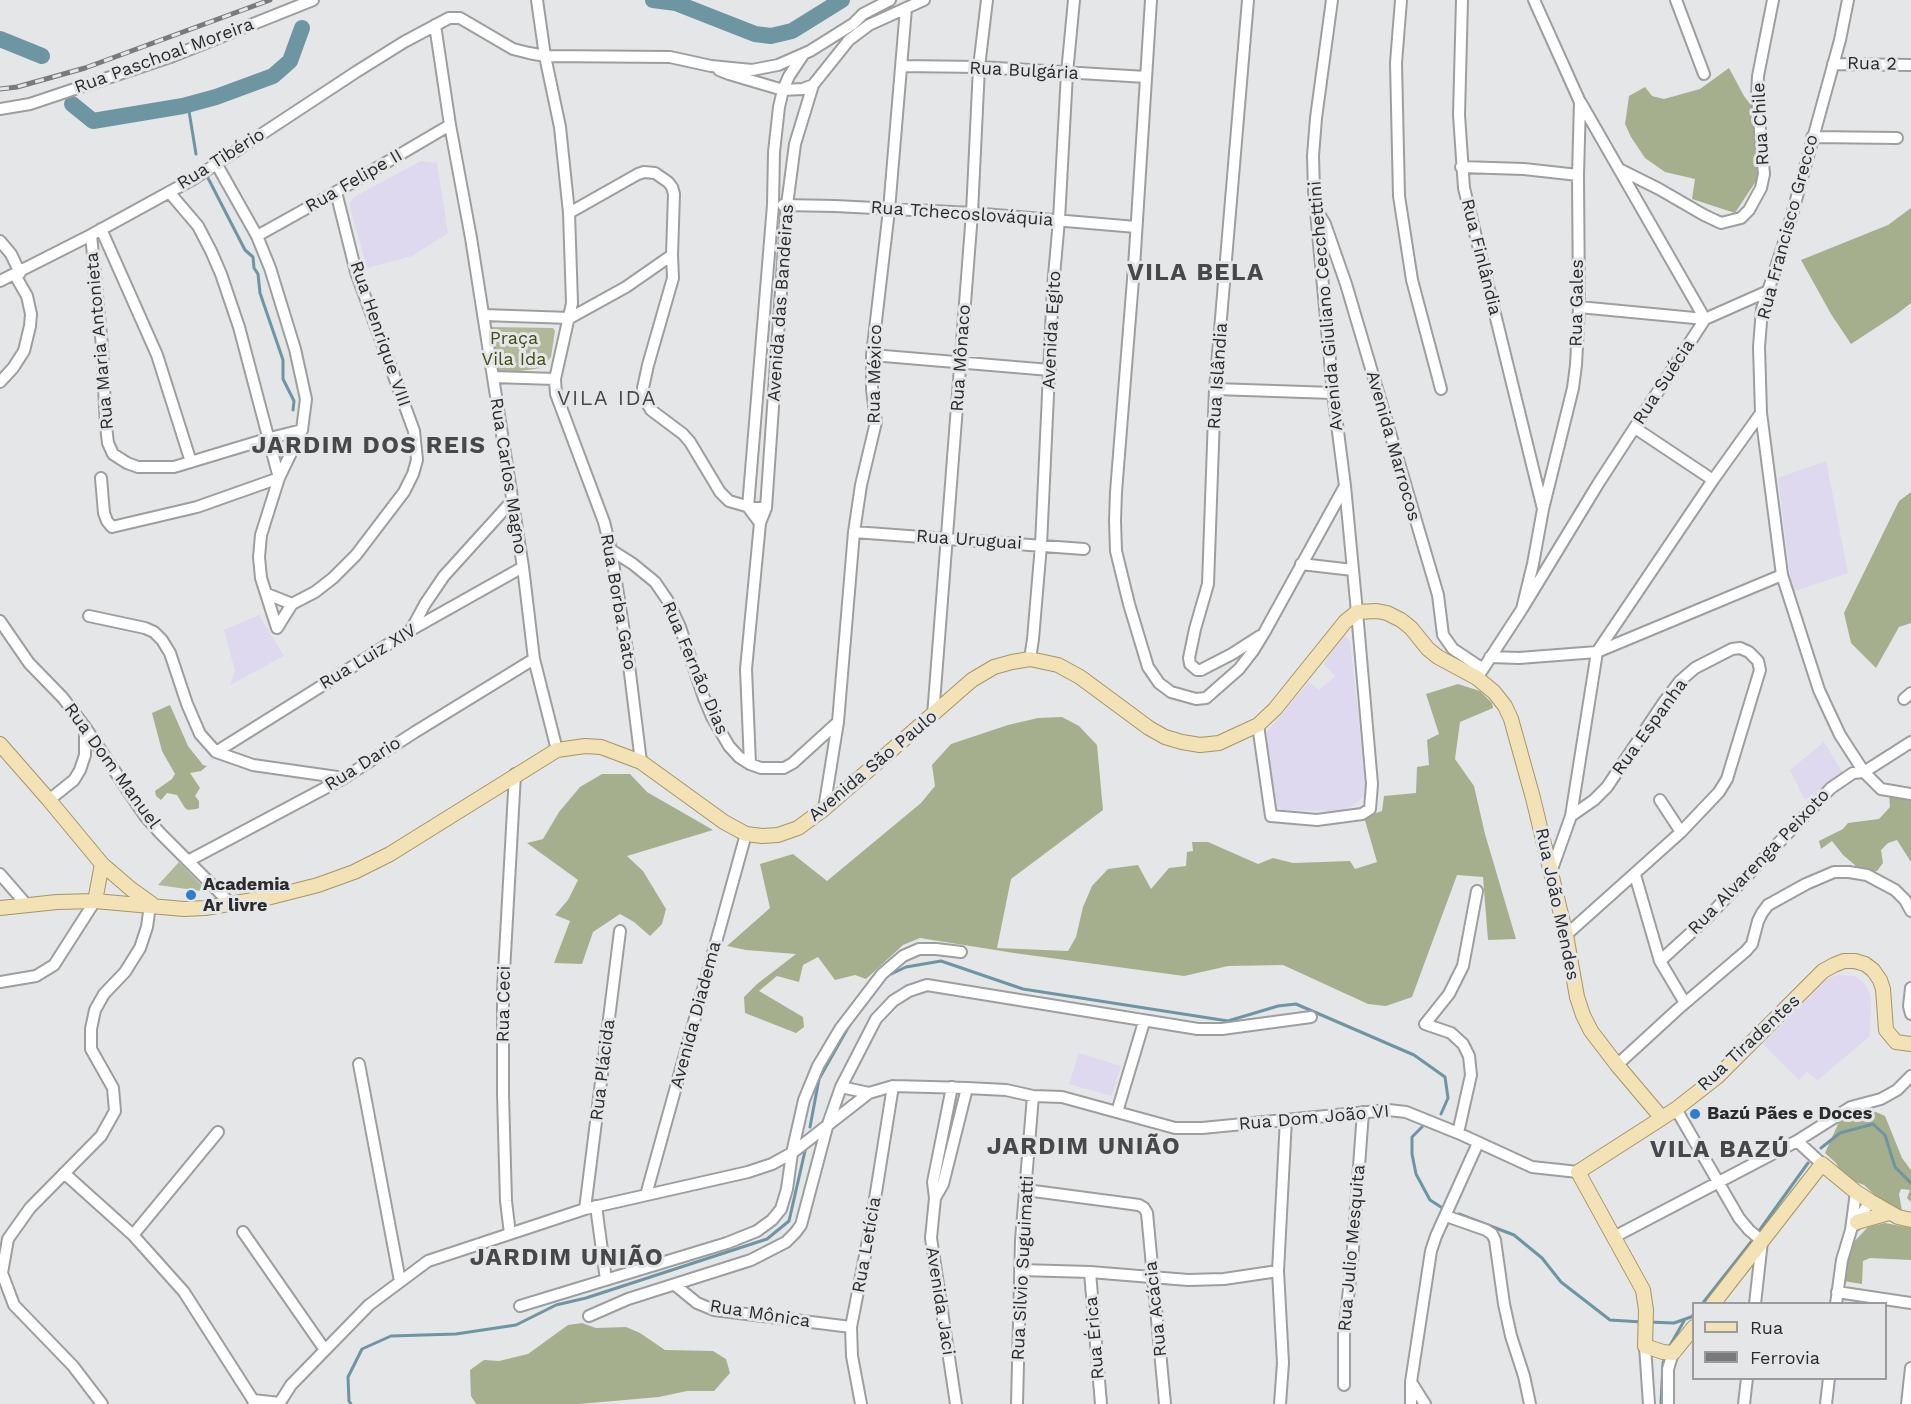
<!DOCTYPE html>
<meta charset="utf-8">
<style>
body{margin:0}
#map{position:relative;width:1911px;height:1404px;overflow:hidden;background:#e5e6e8;font-family:"Work Sans",sans-serif}
canvas{display:block}
.legend{position:absolute;left:1692px;top:1302px;width:195px;height:78px;box-sizing:border-box;background:#e5e6e8;border:2px solid #9b9b9d;margin:0;padding:8px 10px;list-style:none;font-size:18px;color:#2b2b2c}
.legend li{display:flex;align-items:center;gap:12px;height:30px}
.legend b{width:30px;border:2px solid #9b9b9d}
</style>
<div id="map">
<canvas width="1911" height="1404"></canvas>
<ul class="legend">
<li><b style="height:8px;background:#f2e2b5"></b>Rua</li>
<li><b style="height:8px;background:#7a7a7c"></b>Ferrovia</li>
</ul>
</div>
<script>
const ctx = document.querySelector('canvas').getContext('2d');
ctx.lineJoin = 'round';
function fillPath(path, color) {
  ctx.fillStyle = color;
  ctx.fill(path, 'evenodd');
}
function shape(rows) {
  const path = new Path2D();
  for (const r of rows) {
    path.moveTo(r[0], r[1]);
    for (let i = 2; i < r.length; i += 2) path.lineTo(r[i], r[i + 1]);
  }
  return path;
}
function trace(path, color, width, dash) {
  ctx.strokeStyle = color;
  ctx.lineWidth = width;
  ctx.lineCap = dash ? 'butt' : 'round';
  ctx.setLineDash(dash || []);
  ctx.stroke(path);
}
function write(font, color, halo, rows, align = 'center') {
  ctx.font = font + ' "Work Sans",sans-serif';
  ctx.lineWidth = 6;
  ctx.setLineDash([]);
  ctx.textBaseline = 'middle';
  ctx.strokeStyle = halo;
  ctx.fillStyle = color;
  for (const [text, x, y, turn = 0] of rows) {
    ctx.save();
    ctx.translate(x, y);
    ctx.rotate((+turn || 0) * Math.PI / 180);
    ctx.textAlign = isNaN(turn) ? turn : align;
    if (halo) ctx.strokeText(text, 0, 0);
    ctx.fillText(text, 0, 0);
    ctx.restore();
  }
}
fillPath(shape([
 [421,161,437,163,448,233,412,256,367,268,349,204,354,197],
 [1826,461,1848,573,1792,592,1778,478],
 [259,615,284,656,230,685,235,671,224,630],
 [1345,635,1350,641,1367,794,1351,807,1336,811,1282,810,1277,806,1265,734,1309,682,1319,690,1335,676,1324,664,1340,637],
 [1824,742,1843,773,1805,800,1790,770],
 [1839,975,1854,976,1862,981,1868,989,1871,998,1870,1036,1818,1080,1807,1072,1799,1080,1763,1044,1828,978],
 [1079,1053,1121,1066,1112,1096,1069,1084]
]), '#ded9ee');
fillPath(shape([
 [492,327,553,328,555,331,551,357,542,368,504,373,495,368,491,347],
 [179,862,208,892,158,885]
]), '#b0b89a');
fillPath(shape([
 [1729,68,1744,96,1753,108,1758,178,1735,213,1692,199,1695,179,1665,172,1645,158,1631,137,1625,124,1629,96,1645,87,1652,96,1664,99,1700,89],
 [1911,208,1911,303,1897,314,1851,344,1831,314,1801,260,1888,225],
 [1911,492,1911,623,1899,627,1876,668,1851,643,1844,613,1899,501],
 [1458,684,1480,691,1492,703,1493,708,1460,722,1455,759,1474,786,1485,834,1516,939,1488,940,1483,877,1457,875,1412,997,1386,1006,1368,1004,1283,965,1228,966,1184,976,1014,953,920,938,903,945,866,979,855,975,835,980,818,957,803,965,799,982,777,976,759,991,803,1017,804,1027,796,1033,745,1013,744,997,757,984,796,954,746,950,727,946,770,908,760,864,793,854,827,881,921,803,935,786,932,765,951,744,1008,725,1038,718,1062,717,1079,726,1097,745,1103,810,1011,879,997,948,1068,951,1076,937,1083,907,1092,886,1108,869,1138,865,1151,889,1169,868,1186,866,1187,852,1193,851,1192,842,1208,842,1258,864,1273,858,1293,863,1350,861,1355,869,1377,862,1364,817,1382,811,1384,796,1416,793,1417,767,1429,765,1427,740,1439,734,1426,694],
 [170,705,188,746,203,765,207,766,201,771,190,773,200,788,195,796,199,801,199,808,196,809,188,810,185,808,177,795,167,793,161,800,156,796,155,791,172,779,175,774,162,751,152,713],
 [602,774,630,774,647,792,713,830,627,856,643,871,666,909,662,924,650,936,634,922,620,914,593,932,582,964,554,963,570,921,555,915,568,900,578,880,527,843,543,839,559,812,580,787],
 [1889,794,1911,799,1911,862,1897,840,1888,843,1881,850,1883,863,1877,871,1863,872,1843,855,1832,841,1821,849,1819,841,1843,829,1848,823,1879,819,1890,807],
 [1860,1109,1876,1112,1885,1116,1902,1158,1911,1170,1911,1202,1907,1198,1910,1190,1901,1189,1899,1194,1902,1211,1890,1209,1864,1185,1853,1181,1840,1170,1836,1163,1825,1153,1839,1122],
 [1885,1223,1911,1228,1911,1260,1870,1258,1863,1261,1862,1284,1843,1281,1851,1245,1868,1227],
 [582,1323,596,1328,626,1327,640,1333,665,1350,713,1351,726,1359,730,1373,714,1391,687,1391,659,1397,579,1404,476,1404,471,1396,470,1370,484,1360,499,1361,528,1354,568,1325]
]), '#a6af8d');
trace(shape([
 [188,105,196,154],
 [208,178,245,250,253,257,254,268,258,274,260,293,283,360,283,379,294,401,293,410],
 [883,980,887,976,906,967,941,961,1023,989,1228,1021,1278,1006,1296,1004,1414,1055,1445,1077,1448,1098,1441,1114],
 [810,1127,819,1079,849,1026],
 [1422,1127,1412,1137,1412,1154,1416,1174,1430,1200,1444,1209],
 [1821,1148,1840,1133,1873,1124,1885,1135,1895,1167,1911,1183],
 [1459,1214,1514,1235,1542,1258,1561,1282,1610,1320,1642,1322],
 [1702,1304,1751,1242,1808,1163],
 [1648,1322,1674,1323,1691,1317,1694,1314],
 [1668,1349,1684,1321],
 [351,1404,349,1401,348,1377,362,1349,391,1336,456,1334,516,1325,556,1305,586,1298,767,1239,789,1221,805,1151],
 [1661,1404,1663,1363,1666,1355]
]), '#6d95a2', 3);
trace(shape([
 [653,0,676,3,755,34,771,36,792,31,842,0],
 [0,39,42,56],
 [72,104,93,121,183,106,216,97,273,76,290,61,302,28]
]), '#6d95a2', 16);
const minor = shape([
 [537,0,545,56,560,127,569,213,572,303,555,379,556,394,604,522,611,550,628,657,641,762],
 [1151,0,1134,267,1116,492,1115,521,1116,551,1129,604,1148,667,1159,683,1171,692,1196,699,1206,698,1239,669,1253,651,1264,633,1345,486],
 [1248,0,1215,389,1208,584,1195,629,1189,658,1190,664,1197,670,1201,670,1232,654,1260,636],
 [1401,0,1396,63,1399,196,1412,280,1441,389],
 [1462,0,1459,115,1464,188,1543,509],
 [1676,0,1704,74],
 [1848,0,1840,40,1785,240,1762,309,1759,347,1761,413,1782,575,1819,690,1840,735,1864,772,1881,789,1911,794],
 [435,25,450,125,471,238,523,567,534,659,557,750],
 [1833,64,1911,65],
 [903,66,979,67,1146,77],
 [719,70,729,74,783,90,803,89,813,85],
 [1581,103,1705,319],
 [0,109,30,104,173,56,313,0],
 [1812,137,1897,138],
 [217,165,257,236,270,268,295,349,306,399,302,430,279,478,261,535,259,557,261,578,277,628],
 [1461,167,1524,169,1578,175],
 [1621,170,1659,189,1704,215,1721,223,1741,218,1749,210,1761,188,1764,174,1757,97,1758,76,1773,0],
 [169,192,198,226,211,251,221,274,239,327,279,478],
 [783,205,835,206,972,213,1136,227],
 [1318,212,1325,224,1346,284,1438,595,1443,635,1453,649,1483,669],
 [569,213,638,174,644,172,655,173,668,182,672,187,674,194,672,255,673,278,648,365,643,388,645,400,651,410,683,434,690,442,720,492,729,501,753,508,766,508],
 [101,229,157,355,191,462],
 [91,235,102,346,106,426,108,443,113,454,127,463,138,467,174,467,270,438,302,430],
 [257,236,336,192,450,125],
 [0,241,11,254,20,273],
 [0,281,91,235,195,178,356,72,404,42,449,18,460,18,513,49,529,53,545,56,670,57,711,66,752,70,778,65,810,51,853,24,863,14,890,0],
 [1579,307,1705,319,1766,292],
 [483,315,570,318,626,287,672,255],
 [872,355,1050,370],
 [493,377,555,379],
 [0,382,13,368,24,351,30,326,31,314,27,296,15,275],
 [1215,389,1333,393],
 [1635,428,1713,480],
 [101,478,104,513,107,521,112,527,197,507,279,478],
 [760,523,748,507,773,205,774,152,779,107,783,90,789,76,803,55],
 [854,532,1084,549],
 [611,550,633,564,655,582,668,601,680,627,704,698,712,717,729,746,739,757,750,764,761,768,784,768,793,763,838,722],
 [1301,564,1353,570],
 [267,594,292,604,315,592,333,578,356,555,404,492,413,474,417,460,414,431,356,272,336,192],
 [1522,609,1533,564,1543,509,1573,388,1576,365,1579,307,1578,175,1580,102,1534,0],
 [89,616,145,628,154,632,162,640,170,653,187,704,200,734,216,752,253,765,344,778],
 [0,621,29,663,63,698,85,727,145,816,160,833,232,905],
 [277,628,292,604],
 [411,630,425,604,444,576,512,501],
 [1490,657,1519,658,1597,652,1782,575],
 [1030,659,1033,639,1041,545,1053,287,1059,220,1067,73,1074,0],
 [1479,675,1522,609,1598,484,1705,319],
 [1904,699,1911,693],
 [933,716,972,213,979,67,987,0],
 [1258,725,1271,816,1317,820,1362,814,1370,809,1372,784,1357,612,1345,486,1333,393,1314,190,1313,156,1316,118,1332,0],
 [216,752,411,630,523,567],
 [750,764,746,669,760,523,766,508,787,205,795,144,813,85,849,40,869,25,924,0],
 [49,800,74,780,80,770,85,755,85,727],
 [1660,800,1681,832],
 [824,809,838,722,854,532,861,485,876,422,872,389,872,355,889,210,906,8],
 [188,861,344,778,415,732,534,659],
 [1551,872,1571,816,1597,652,1713,480,1761,413],
 [0,874,26,904],
 [1635,875,1660,961,1685,1003],
 [1566,935,1681,832,1719,792,1727,779,1760,670,1758,661,1749,652,1740,648,1732,649,1695,668,1680,681,1664,702,1607,787,1594,800,1571,816],
 [1660,961,1706,919,1831,788,1853,773,1864,772,1911,742],
 [0,982,36,976,54,965,95,901],
 [1911,988,1909,1006,1911,1014],
 [359,1064,400,1281],
 [1617,1065,1678,1009,1746,951,1752,944,1758,921,1762,913,1768,905,1806,884,1834,872,1849,872,1867,875,1895,890,1905,900,1911,911],
 [841,1087,869,1093],
 [952,1087,933,1182,935,1198,931,1238,956,1404],
 [1676,1109,1739,1218,1749,1230,1762,1241,1755,1304],
 [1117,1112,1144,1022],
 [1458,1133,1471,1075,1469,1056,1463,1044,1451,1033,1425,1024,1449,994,1463,966,1477,891],
 [1797,1141,1822,1164],
 [64,1173,133,1235,184,1292,253,1400],
 [1026,1190,1139,1205,1144,1208,1147,1213,1165,1404],
 [646,1195,746,834],
 [935,1198,943,1184,967,1088],
 [596,1206,606,1280],
 [585,1209,620,931],
 [1446,1216,1486,1230,1492,1234,1495,1240,1504,1304,1511,1336,1524,1376,1530,1404],
 [1855,1225,1870,1201],
 [243,1232,325,1350],
 [510,1234,506,1201,503,1094,503,990,515,774],
 [133,1235,218,1132],
 [1614,1237,1797,1141,1851,1107,1881,1099,1897,1090,1911,1076],
 [1020,1270,1090,1272,1188,1280,1224,1279,1278,1271],
 [1090,1272,1101,1404],
 [675,1285,697,1303,714,1310,851,1327],
 [1837,1292,1911,1303],
 [1836,1304,1842,1260,1851,1230,1856,1192],
 [520,1306,727,1243,757,1231,772,1220,781,1209,787,1189,792,1153,804,1100,818,1066,840,1029,882,974,903,956,919,949,936,949,961,952],
 [589,1316,628,1299,751,1260,786,1242,795,1233,801,1225,827,1127,841,1087,876,1019,893,1001,909,991,927,985,1198,1029,1222,1029,1311,1017],
 [1645,1346,1649,1404],
 [1411,1382,1425,1404],
 [1344,1385,1344,1335,1352,1261,1363,1112],
 [102,1404,73,1366,14,1305,2,1273,8,1239,30,1208,101,1136,115,1111,113,1088,91,1049,91,1029,95,1010,104,994,125,972,140,948,147,927,150,905],
 [254,1404,253,1400,280,1403],
 [279,1404,291,1385,369,1305,428,1261,585,1209,748,1172,772,1164,792,1153,869,1093,893,1086,967,1088,1006,1090,1033,1096,1062,1097,1175,1128,1202,1128,1388,1110,1406,1112,1458,1133,1532,1167,1578,1172],
 [861,1404,852,1356,851,1327,870,1230,893,1086],
 [1017,1404,1021,1240,1033,1096],
 [1280,1404,1283,1363,1278,1271,1286,1119],
 [1411,1404,1411,1382,1431,1251,1436,1236,1478,1143],
 [1668,1404,1668,1369,1673,1353],
 [1744,1404,1747,1378],
 [1826,1404,1829,1378],
 [1907,1404,1911,1368]
]);
const major = shape([
 [0,744,49,800,102,864,131,889,152,904],
 [95,901,102,864],
 [0,908,57,902,95,901,184,909,205,908,271,897,318,885,354,872,390,854,557,750,585,746,601,747,641,762,724,822,746,834,762,836,778,835,798,828,824,809,972,680,994,667,1012,662,1030,659,1058,665,1080,677,1149,728,1165,737,1182,742,1200,745,1219,743,1258,725,1275,709,1345,622,1357,612,1377,611,1387,613,1401,620,1411,628,1428,649,1438,657,1477,678,1494,692,1505,706,1511,719,1533,798,1566,935,1577,997,1583,1015,1591,1031,1617,1065,1661,1117],
 [1857,1222,1889,1213],
 [1713,1304,1822,1164,1856,1192,1870,1201,1898,1217,1911,1220],
 [1694,1327,1673,1353,1663,1352,1645,1346,1646,1310,1643,1290,1578,1172,1676,1109,1717,1077,1823,971,1834,965,1844,961,1855,961,1865,964,1873,970,1880,980,1883,989,1886,1030,1896,1042,1911,1044]
]);
trace(minor, '#9d9e9f', 14);
trace(major, '#a69565', 16);
trace(minor, '#fff', 10);
trace(major, '#f2e2b5', 14);
const rail = shape([
 [0,89,17,87,85,68,270,0]
]);
trace(rail, '#7a7a7c', 5);
trace(rail, '#e5e6e8', 3, [9]);
for (const [x, y, r, color] of [
 [191,895,6,"#307dcd"],
 [1695,1114,6,"#307dcd"]
]) {
  const dot = new Path2D();
  dot.arc(x, y, r, 0, 2 * Math.PI);
  ctx.fillStyle = color;
  ctx.fill(dot);
  trace(dot, '#e5e6e8', 2);
}
write('18px', '#2b2b2c', '#e5e6e8', [
 ["Rua Paschoal Moreira",164,56,-20],
 ["Rua 2",1872,64,1],
 ["Rua Bulgária",1024,71,3],
 ["Rua Chile",1761,124,-93],
 ["Rua Tibério",221,159,-32],
 ["Rua Felipe II",354,181,-30],
 ["Rua Tchecoslováquia",962,214,4],
 ["Rua Francisco Grecco",1788,227,-75],
 ["Rua Finlândia",1481,257,76],
 ["Avenida das Bandeiras",781,303,-86],
 ["Rua Gales",1577,303,-89],
 ["Avenida Giuliano Cecchettini",1326,306,-95],
 ["Avenida Egito",1052,330,-87],
 ["Rua Henrique VIII",380,334,71],
 ["Rua Maria Antonieta",100,341,-95],
 ["Rua Mônaco",961,358,-86],
 ["Rua México",875,374,-89],
 ["Rua Islândia",1218,376,-86],
 ["Rua Suécia",1664,382,-57],
 ["Avenida Marrocos",1393,446,74],
 ["Rua Carlos Magno",508,476,81],
 ["Rua Uruguai",969,540,4],
 ["Rua Borba Gato",618,602,80],
 ["Rua Luiz XIV",368,657,-31],
 ["Rua Fernão Dias",695,668,67],
 ["Rua Espanha",1650,727,-54],
 ["Rua Dario",363,764,-32],
 ["Rua Dom Manuel",112,766,54],
 ["Avenida São Paulo",873,766,-40],
 ["Rua Alvarenga Peixoto",1759,862,-46],
 ["Rua João Mendes",1557,904,78],
 ["Rua Ceci",504,1004,-89],
 ["Avenida Diadema",696,1015,-75],
 ["Rua Tiradentes",1749,1043,-43],
 ["Rua Plácida",603,1070,-83],
 ["Rua Dom João VI",1314,1118,-5],
 ["Rua Letícia",867,1245,-80],
 ["Rua Julio Mesquita",1352,1248,-85],
 ["Rua Silvio Suguimatti",1023,1268,-87],
 ["Avenida Jaci",940,1301,81],
 ["Rua Acácia",1156,1309,-96],
 ["Rua Mônica",760,1314,9],
 ["Rua Érica",1095,1338,-95]
]);
write('18px', '#434d16', '#e5e6e8', [
 ["Praça",514,339],
 ["Vila Ida",514,360]
]);
write('bold 18px', '#2b2b2c', '#e5e6e8', [
 ["Academia",203,885],
 ["Ar livre",203,906],
 ["Bazú Pães e Doces",1707,1114]
], 'left');
ctx.letterSpacing = '1.5px';
write('21px', '#474849', '#e5e6e8', [
 ["VILA IDA",607,399]
]);
ctx.letterSpacing = '0px';
ctx.letterSpacing = '1.5px';
write('bold 24px', '#474849', '#e5e6e8', [
 ["VILA BELA",1196,273],
 ["JARDIM DOS REIS",369,446],
 ["JARDIM UNIÃO",1084,1147],
 ["VILA BAZÚ",1720,1150],
 ["JARDIM UNIÃO",567,1258]
]);
ctx.letterSpacing = '0px';
</script>
